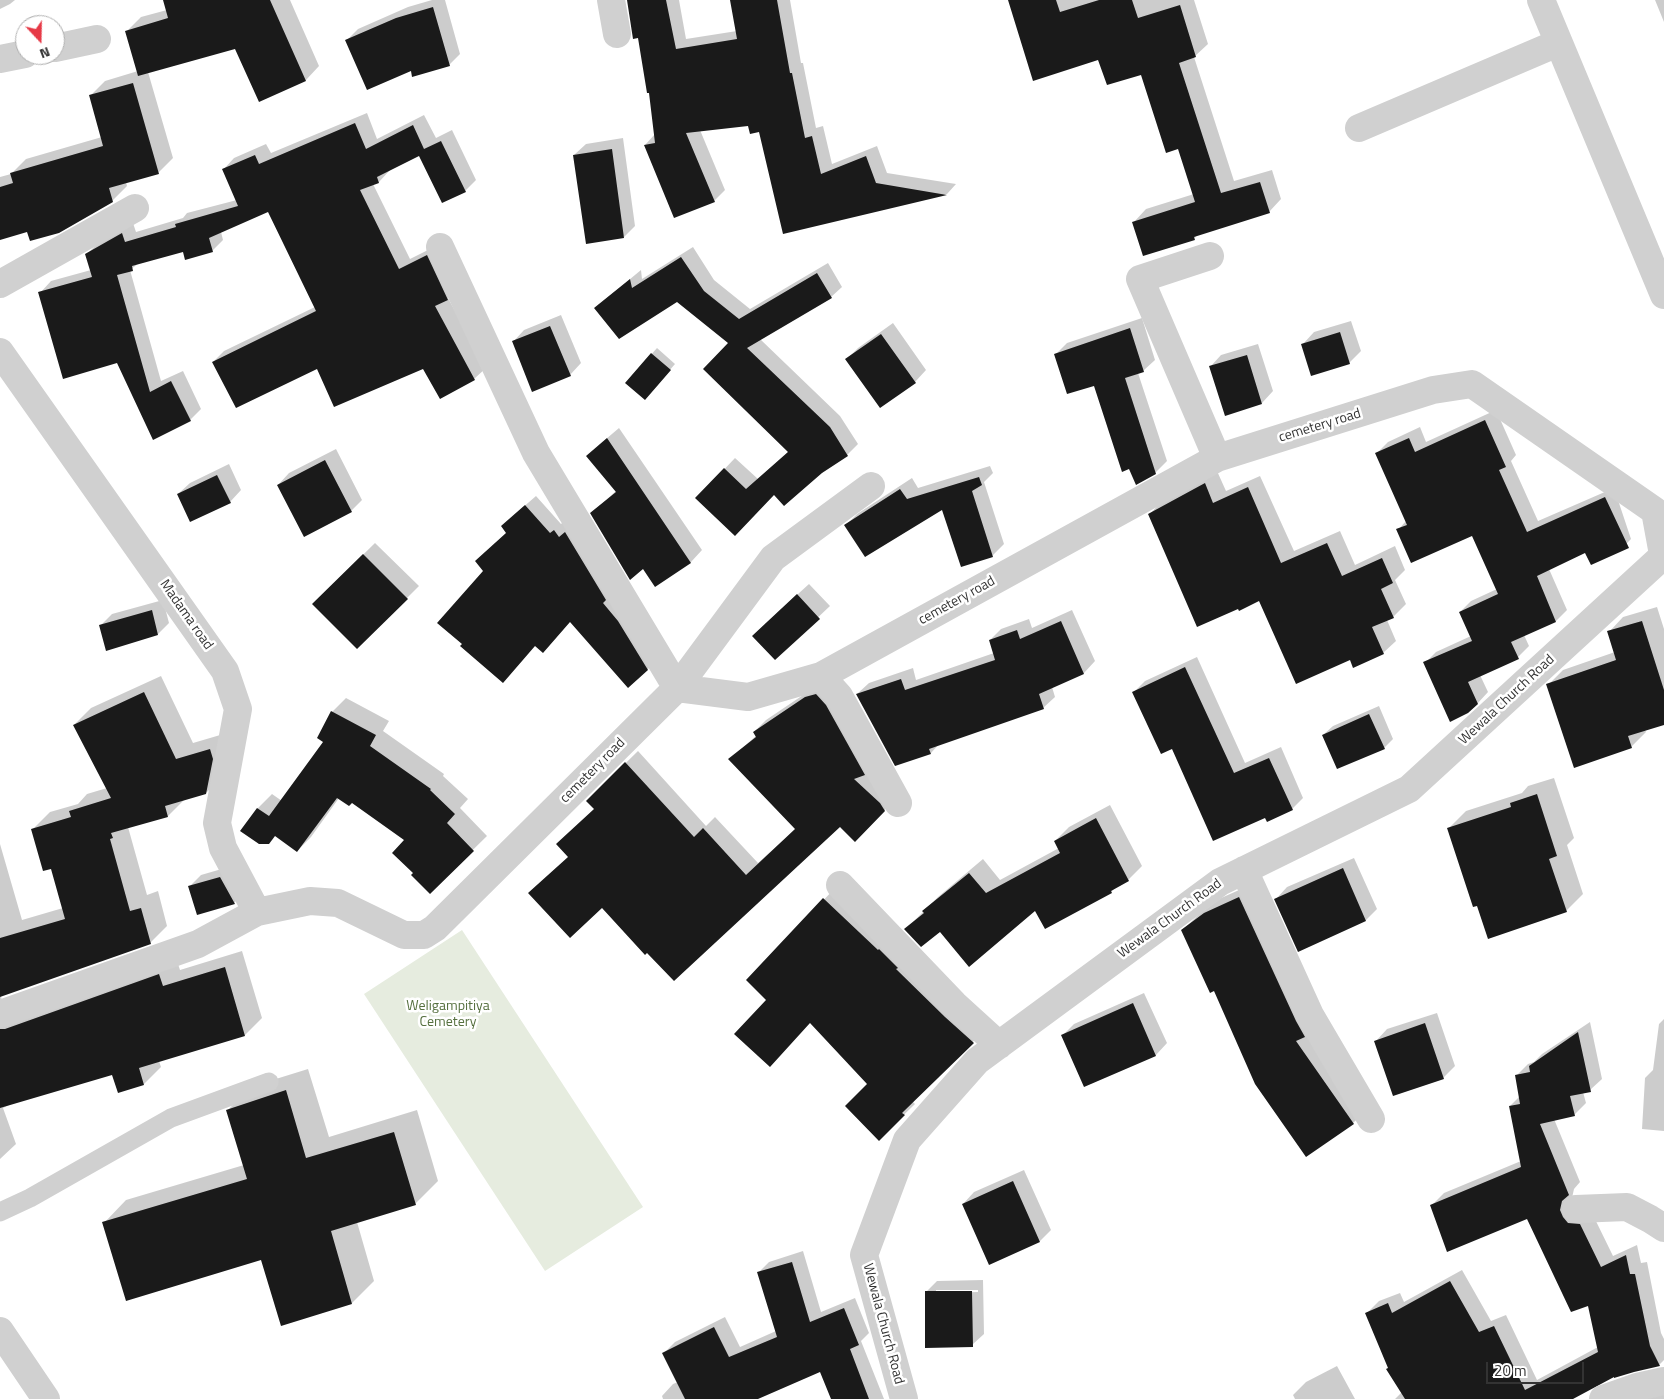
<!DOCTYPE html>
<style>
body{margin:0}
#map{position:relative;width:1664px;height:1399px;overflow:hidden;background:#fff;font-family:"Titillium Web",sans-serif}
canvas{display:block}
.north{position:absolute;left:15px;top:15px;width:50px;height:50px;box-sizing:border-box;background:#fff;border:1px solid #adadad;border-radius:50%;rotate:159deg;font-size:14px;font-weight:700;line-height:20px;text-align:center;color:#333}
.north::after{content:'';display:block;margin:auto;width:18px;height:22px;background:#e63946;clip-path:polygon(50% 0,100% 100%,50% 72%,0 100%)}
.scale{position:absolute;left:1486px;top:1362px;width:98px;height:22px;box-sizing:border-box;border:2px solid #333;border-top:0;padding-left:6px;font-size:15px;line-height:18px;white-space:nowrap;color:#333;-webkit-text-stroke:4px #fff;paint-order:stroke}
</style>
<div id="map">
<canvas width="1664" height="1399"></canvas>
<div class="north">N</div>
<div class="scale">20 m</div>
</div>
<script>
const ctx = document.querySelector('canvas').getContext('2d');
ctx.lineJoin = 'round';
function fillPath(path, color) {
  ctx.fillStyle = color;
  ctx.fill(path, 'evenodd');
}
function shape(rows) {
  const path = new Path2D();
  for (const r of rows) {
    path.moveTo(r[0], r[1]);
    for (let i = 2; i < r.length; i += 2) path.lineTo(r[i], r[i + 1]);
  }
  return path;
}
function trace(path, color, width, dash) {
  ctx.strokeStyle = color;
  ctx.lineWidth = width;
  ctx.lineCap = dash ? 'butt' : 'round';
  ctx.setLineDash(dash || []);
  ctx.stroke(path);
}
function write(font, color, halo, rows, align = 'center') {
  ctx.font = font + ' "Titillium Web",sans-serif';
  ctx.lineWidth = 5;
  ctx.setLineDash([]);
  ctx.textBaseline = 'middle';
  ctx.strokeStyle = halo;
  ctx.fillStyle = color;
  for (const [text, x, y, turn = 0] of rows) {
    ctx.save();
    ctx.translate(x, y);
    ctx.rotate((+turn || 0) * Math.PI / 180);
    ctx.textAlign = isNaN(turn) ? turn : align;
    if (halo) ctx.strokeText(text, 0, 0);
    ctx.fillText(text, 0, 0);
    ctx.restore();
  }
}
fillPath(shape([
 [462,930,643,1207,545,1271,364,994]
]), '#e6ecdf');
fillPath(shape([
 [0,0,15,0,10,4,0,9],
 [164,0,290,0,319,66,306,80,260,100,236,47,148,72,173,158,158,173,126,182,127,186,112,201,0,238,0,177,11,174,26,159,102,137,90,96,105,81,138,71,127,31,141,17,167,10],
 [432,0,445,0,460,54,449,65,412,70,347,40,358,29,408,7],
 [628,0,679,0,686,39,737,31,732,0,790,0,801,63,803,63,816,128,823,126,832,164,877,146,887,173,956,184,947,194,784,233,760,130,750,125,700,130,725,190,714,201,645,145,655,134,651,91,639,37],
 [1014,0,1194,0,1208,44,1194,57,1234,181,1272,170,1281,199,1269,212,1198,234,1194,239,1134,222,1146,209,1194,194,1179,147,1142,73,1099,58],
 [1655,0,1664,0,1664,22],
 [367,113,377,139,424,115,436,138,452,130,476,180,465,191,420,155,390,170,379,182,373,184,410,259,438,245,458,288,448,298,486,368,474,379,424,367,318,367,213,362,224,351,315,307,268,210,221,232,223,240,212,251,184,250,139,263,130,270,161,381,183,371,201,409,190,420,154,438,117,362,40,293,51,281,91,270,87,254,98,243,133,223,136,232,183,218,187,213,237,200,223,170,234,158,266,144,271,153],
 [623,138,635,226,624,237,574,155,586,144],
 [693,247,714,280,750,309,828,263,842,287,831,297,760,339,840,416,858,444,847,455,774,493,697,498,735,458,758,479,789,451,730,343,677,300,595,308,641,270,642,279],
 [561,315,581,363,570,375,513,342,524,330],
 [1142,318,1155,360,1143,371,1138,373,1167,461,1155,473,1095,384,1056,354,1067,343],
 [1351,321,1361,351,1349,363,1303,344,1314,332],
 [893,323,926,370,915,382,847,359,858,348],
 [1258,344,1273,391,1262,403,1210,367,1221,355],
 [657,348,675,364,650,393,626,383],
 [1496,410,1516,455,1511,461,1538,521,1614,488,1631,539,1620,550,1586,552,1549,569,1567,610,1556,621,1524,635,1529,646,1518,657,1480,675,1488,692,1477,704,1425,663,1436,652,1471,636,1460,612,1471,601,1497,589,1473,534,1398,530,1406,521,1377,453,1388,442,1420,427,1426,442],
 [619,428,702,550,691,562,656,586,643,567,592,513,617,490,599,445],
 [336,449,362,500,351,511,278,485,289,473],
 [229,464,241,490,230,502,178,494,190,483],
 [990,466,993,473,984,482,1004,544,992,556,943,508,846,525,857,514,912,478,918,488],
 [1217,471,1226,491,1260,476,1294,551,1340,531,1355,565,1395,546,1405,570,1395,580,1406,604,1393,617,1387,620,1396,641,1383,653,1350,659,1260,600,1150,514,1162,501],
 [536,496,561,524,564,521,658,659,647,670,571,621,484,571,508,532,513,516],
 [375,543,419,586,357,648,313,604],
 [809,584,830,606,775,658,765,624],
 [163,600,169,623,158,634,100,626,112,614],
 [1657,607,1664,629,1664,724,1645,730,1646,732,1631,747,1548,685,1563,670,1615,652,1609,632,1623,617],
 [1072,610,1095,661,1084,673,1052,687,1055,697,1043,708,940,743,931,753,857,694,869,683,913,668,916,680,994,653,990,640,1001,629,1029,619,1032,628],
 [1197,657,1245,763,1281,747,1303,798,1292,809,1265,816,1133,693,1145,681],
 [161,676,193,743,227,733,223,776,206,793,185,799,168,816,128,827,147,895,158,891,167,926,150,943,1,996,2,1002,176,958,180,970,242,951,262,1018,245,1035,159,1061,161,1067,144,1084,118,1091,113,1073,11,1104,3,1108,16,1144,0,1159,0,844,22,920,63,908,52,867,33,829,50,812,78,804,87,794,107,788,74,725,91,708],
 [818,685,896,798,868,828,840,825,674,979,570,856,595,809,587,801,638,751,706,826,715,817,758,863,796,829,730,759,757,735,754,732,766,720],
 [346,698,389,721,383,731,444,774,443,776,468,799,460,808,487,836,430,892,414,873,406,840,352,801,339,798,311,837,297,851,276,835,242,830,258,808,272,794,282,801,325,741,332,712],
 [1379,706,1393,739,1384,748,1323,735,1333,726],
 [1554,778,1574,838,1567,845,1583,894,1566,911,1449,828,1466,811,1522,793,1528,786],
 [1110,805,1142,866,1128,880,1116,887,1111,892,940,930,906,929,938,897,983,859,1000,880,1059,848,1055,841,1069,827],
 [1354,858,1377,909,1366,920,1299,950,1276,899,1287,887],
 [232,866,246,891,234,903,198,913,190,886,201,875],
 [1255,883,1369,1108,1353,1123,1214,989,1183,930,1198,915,1221,898],
 [835,888,984,1031,912,1101,915,1104,879,1139,869,1084,810,1022,768,999,748,980],
 [1144,993,1167,1043,1156,1055,1085,1086,1062,1036,1074,1024],
 [1437,1013,1455,1066,1443,1078,1376,1041,1387,1029],
 [1664,1019,1664,1131,1642,1129,1645,1078,1653,1070,1659,1024],
 [1590,1022,1602,1079,1590,1090,1583,1092,1586,1103,1574,1115,1554,1119,1580,1182,1574,1189,1572,1198,1592,1213,1613,1256,1637,1245,1641,1263,1647,1262,1661,1333,1664,1339,1664,1360,1659,1365,1631,1371,1597,1383,1571,1399,1395,1399,1402,1392,1367,1313,1379,1301,1400,1293,1404,1302,1462,1270,1491,1321,1506,1315,1537,1380,1598,1347,1589,1304,1528,1217,1432,1205,1444,1193,1521,1161,1510,1106,1520,1096,1516,1076,1528,1064,1534,1062,1542,1054],
 [308,1069,329,1137,417,1110,438,1181,415,1204,357,1222,374,1281,352,1303,282,1324,262,1259,104,1223,126,1200,244,1165,228,1110,250,1087],
 [1024,1170,1051,1230,1040,1241,963,1204,974,1192],
 [803,1251,821,1312,855,1298,869,1333,861,1341,884,1399,832,1399,821,1371,755,1399,663,1399,662,1396,673,1384,678,1382,664,1353,675,1342,725,1317,740,1347,776,1331,758,1273,769,1262],
 [983,1280,984,1334,972,1345,926,1292,937,1281],
 [936,1290,978,1290,978,1292,936,1293],
 [1337,1366,1355,1399,1295,1399,1293,1395,1306,1382],
 [1664,1388,1664,1399,1631,1399]
]), '#0003');
fillPath(shape([
 [163,0,270,0,306,81,259,102,235,49,138,76,125,31,168,18],
 [627,0,666,0,676,49,737,39,730,0,777,0,790,73,792,73,805,138,812,136,821,174,866,156,876,183,947,195,783,234,759,132,750,134,748,126,686,133,715,202,674,218,644,145,655,143,649,93,647,93,638,38,633,39],
 [1008,0,1056,0,1060,12,1099,0,1132,0,1138,18,1180,5,1196,57,1179,63,1221,193,1260,182,1270,213,1194,237,1195,240,1143,256,1132,222,1195,202,1178,149,1166,153,1141,75,1107,85,1098,60,1033,81],
 [433,7,450,66,412,77,411,71,367,90,345,40,396,18],
 [133,83,159,174,109,188,113,202,59,233,30,241,27,232,0,240,0,187,13,183,10,173,103,146,89,95],
 [355,123,366,149,413,125,424,149,441,141,466,192,442,203,419,156,377,177,379,183,360,190,399,269,427,255,448,300,435,306,475,380,440,399,423,369,334,407,317,369,236,408,212,362,316,311,268,212,209,238,213,252,185,260,183,252,132,266,133,271,117,275,150,392,171,381,191,421,153,440,117,363,63,379,38,292,92,277,85,254,122,233,125,242,176,227,175,224,238,206,222,169,255,155,259,164],
 [612,149,624,238,586,244,573,155],
 [681,257,704,291,739,319,817,273,832,298,747,348,830,427,848,456,822,473,784,506,774,495,735,536,695,498,724,468,746,489,788,452,703,369,728,343,677,302,619,339,594,308,630,279,632,288],
 [550,326,571,376,532,392,512,341],
 [1130,328,1144,372,1125,378,1156,474,1136,485,1129,469,1122,472,1094,386,1067,394,1054,354],
 [1340,332,1350,364,1311,376,1301,344],
 [881,334,916,383,880,408,845,359],
 [651,353,671,370,645,400,625,383],
 [1247,355,1262,404,1225,416,1209,366],
 [1485,420,1506,467,1499,470,1527,532,1605,497,1629,548,1591,565,1585,553,1537,576,1556,622,1511,642,1519,659,1468,682,1478,704,1468,713,1450,722,1423,662,1472,641,1459,612,1498,594,1472,536,1411,563,1396,529,1407,525,1375,453,1409,438,1415,452],
 [607,438,691,563,655,587,643,569,630,580,590,513,616,492,586,456],
 [325,460,352,512,304,537,277,485],
 [217,475,231,503,190,522,177,494],
 [979,477,982,485,972,491,993,557,961,567,942,510,865,557,844,525,900,489,907,499],
 [1205,483,1213,503,1248,487,1281,563,1327,543,1342,576,1382,558,1393,583,1381,589,1394,618,1372,627,1384,654,1353,668,1350,660,1296,684,1259,601,1239,611,1238,609,1197,627,1148,514],
 [525,505,550,533,554,530,559,537,565,532,606,600,603,603,618,621,648,670,628,688,570,622,543,653,535,646,503,683,460,646,462,644,437,623,483,571,475,561,506,533,501,526],
 [363,554,408,599,357,649,312,604],
 [797,594,820,619,775,660,752,636],
 [152,610,158,635,106,651,99,625],
 [1061,621,1084,674,1039,694,1044,709,929,749,931,754,895,766,856,694,901,679,905,690,995,660,989,640,1017,630,1020,639],
 [1642,621,1664,690,1664,725,1628,736,1632,748,1574,768,1546,684,1616,660,1607,631],
 [1185,667,1234,773,1269,758,1293,810,1267,822,1265,818,1213,841,1172,749,1161,754,1132,692],
 [144,692,176,759,210,749,213,759,206,794,165,806,168,817,111,833,113,838,110,839,130,911,141,908,151,944,0,997,0,938,65,919,51,869,43,871,31,829,71,817,69,811,111,798,73,725],
 [816,694,826,705,865,775,854,779,880,803,885,811,855,842,840,827,674,981,647,953,645,955,602,908,570,938,528,893,568,857,556,844,594,809,586,801,625,762,694,837,703,828,746,875,795,829,728,759,756,737,753,732,805,697],
 [331,711,376,735,370,746,431,789,430,790,455,814,447,823,474,851,430,894,411,875,413,873,392,853,404,840,352,803,349,806,337,798,297,852,275,836,269,844,259,844,240,831,257,808,269,816,323,742,317,738],
 [1369,714,1385,749,1337,769,1322,735],
 [1537,794,1557,856,1549,859,1567,912,1488,939,1477,906,1473,907,1447,828,1511,807,1510,803],
 [1096,818,1129,881,1111,891,1112,893,1045,929,1035,911,969,967,940,932,921,947,904,929,924,913,922,911,969,873,986,893,1060,853,1054,841],
 [1343,868,1366,921,1298,952,1274,899],
 [220,877,235,904,197,915,188,886],
 [1239,897,1296,1021,1305,1037,1296,1041,1354,1124,1306,1157,1255,1084,1214,991,1210,993,1181,930,1204,913],
 [823,898,878,950,879,949,898,968,896,969,945,1017,974,1043,902,1113,905,1115,879,1141,845,1106,867,1084,810,1023,770,1067,734,1034,766,1000,746,980],
 [225,967,245,1036,139,1068,144,1085,118,1093,112,1075,0,1108,0,1029,5,1029,159,974,163,986],
 [1133,1003,1156,1056,1084,1087,1061,1035],
 [1425,1023,1444,1079,1393,1096,1374,1041],
 [1578,1032,1591,1092,1570,1096,1575,1116,1540,1124,1569,1195,1562,1201,1560,1210,1563,1217,1568,1223,1580,1224,1601,1267,1626,1255,1630,1274,1635,1274,1650,1346,1660,1366,1634,1372,1614,1378,1614,1377,1573,1399,1405,1399,1386,1369,1388,1368,1365,1313,1388,1303,1392,1313,1450,1281,1479,1332,1494,1326,1525,1390,1598,1352,1588,1306,1571,1312,1527,1219,1447,1252,1430,1205,1521,1167,1509,1106,1520,1104,1515,1075,1530,1072,1529,1066],
 [286,1090,306,1158,394,1132,416,1205,331,1231,352,1304,281,1326,261,1260,126,1301,102,1222,247,1179,226,1110],
 [1013,1181,1040,1242,989,1265,962,1204],
 [792,1262,810,1322,844,1308,859,1345,850,1349,869,1399,831,1399,820,1372,758,1399,685,1399,662,1353,714,1327,729,1357,777,1337,757,1272],
 [925,1291,972,1291,973,1347,925,1348]
]), '#1a1a1a');
trace(shape([
 [0,1212,30,1198,171,1118,269,1082]
]), '#d0d0d0', 19);
trace(shape([
 [611,0,617,34],
 [1541,0,1664,295],
 [55,48,97,39],
 [0,59,25,54],
 [1359,128,1558,43],
 [440,247,536,453,677,688,773,558,871,486],
 [1210,256,1140,279,1217,458],
 [0,284,135,208],
 [0,352,225,671,238,709,217,823,223,848,257,912],
 [821,676,839,696,898,803],
 [1244,870,1310,1015,1371,1119],
 [840,885,954,1004,999,1045],
 [0,1014,198,944,257,912,310,901,338,903,404,935,424,935,435,928,677,688,748,697,821,676,1217,458,1433,390,1472,384,1655,511,1664,560],
 [1576,1209,1627,1207,1650,1219,1664,1228],
 [0,1331,46,1399],
 [904,1399,864,1255,907,1140,977,1061,1220,882,1409,789,1664,555],
 [1603,1399,1637,1387,1664,1381]
]), '#d0d0d0', 28);
write('14px', '#333', '#fff', [
 ["cemetery road",1320,426,-17],
 ["cemetery road",957,601,-29],
 ["Madama road",186,615,55],
 ["Wewala Church Road",1507,700,-43],
 ["cemetery road",593,771,-45],
 ["Wewala Church Road",1170,919,-36],
 ["Wewala Church Road",883,1324,75]
]);
write('14px', '#56703f', '#fff', [
 ["Weligampitiya",448,1007],
 ["Cemetery",448,1023]
]);
</script>
